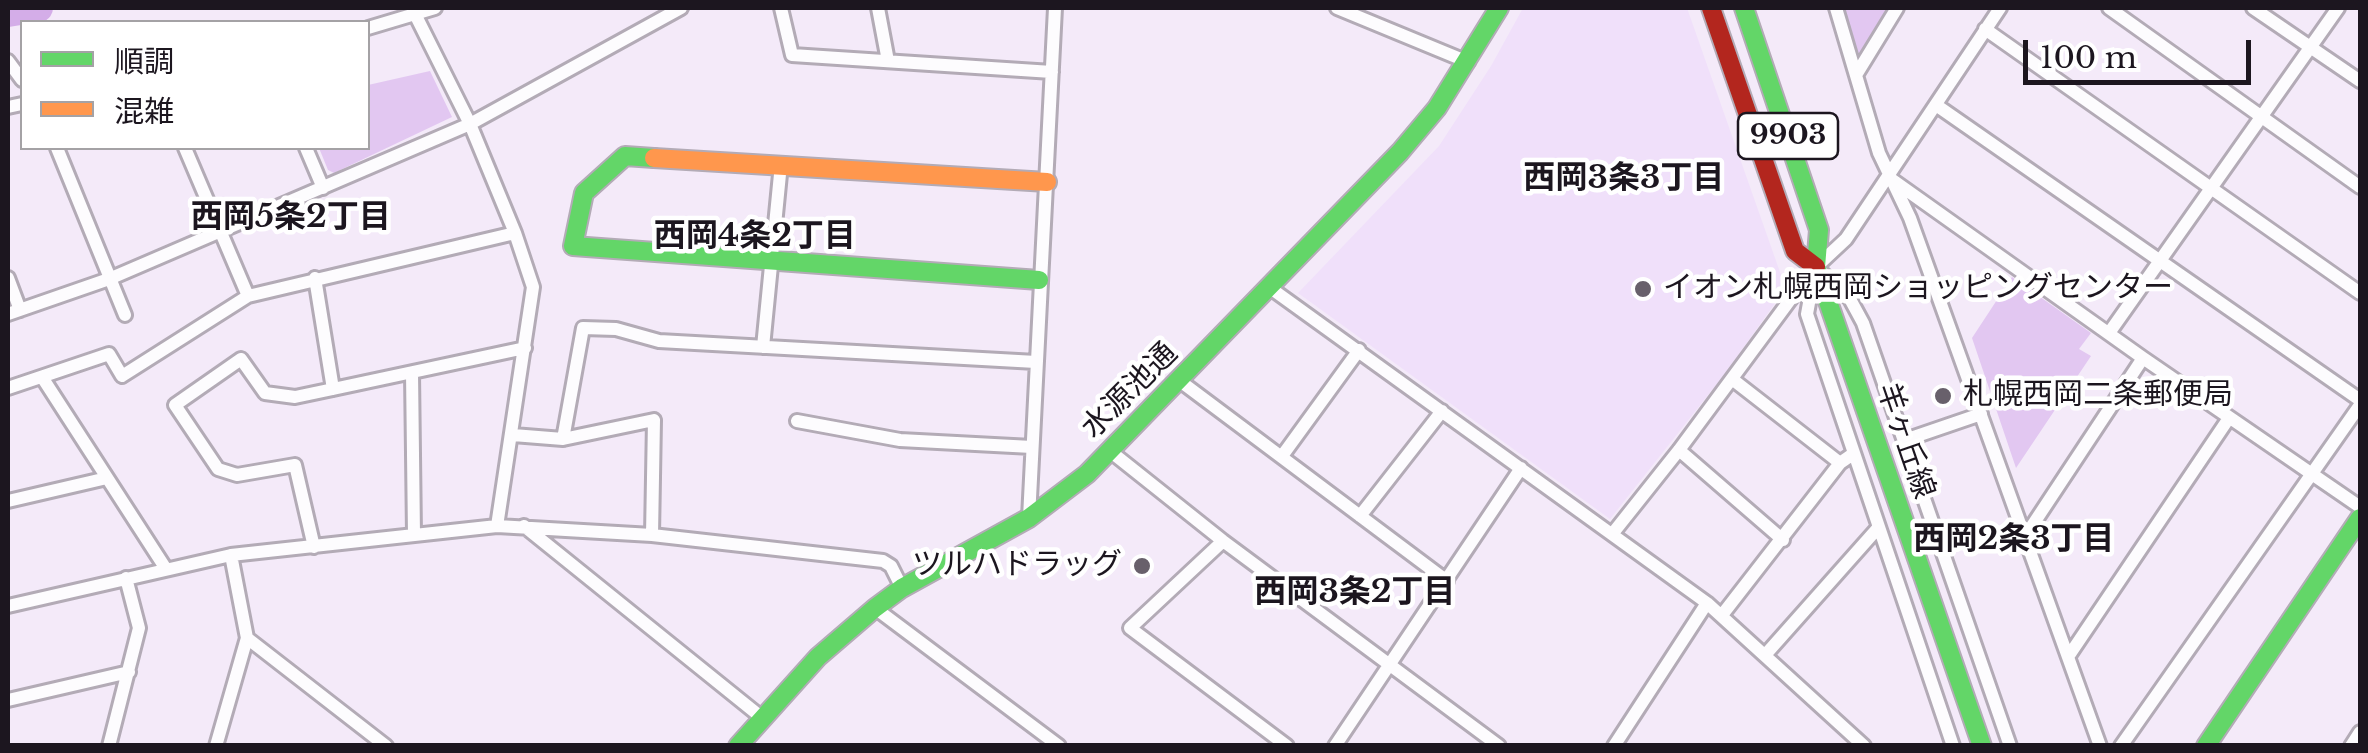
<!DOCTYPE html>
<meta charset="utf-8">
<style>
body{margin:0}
#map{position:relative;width:2368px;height:753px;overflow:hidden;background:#f4eaf9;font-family:"Libre Baskerville","Noto Sans JP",serif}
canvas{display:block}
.frame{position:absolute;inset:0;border:10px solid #1c161f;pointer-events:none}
.legend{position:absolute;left:20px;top:20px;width:350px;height:130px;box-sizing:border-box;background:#fff;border:2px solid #a4a2a5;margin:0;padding:12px 18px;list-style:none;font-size:30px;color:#1c161f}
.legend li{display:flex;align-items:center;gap:20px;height:50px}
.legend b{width:50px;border:2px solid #a4a2a5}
.scale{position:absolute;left:2023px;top:40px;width:228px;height:45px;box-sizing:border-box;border:5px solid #1c161f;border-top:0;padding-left:12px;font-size:30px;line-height:35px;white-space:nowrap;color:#1c161f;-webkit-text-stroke:8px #fff;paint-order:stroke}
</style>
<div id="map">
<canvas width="2368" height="753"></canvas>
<div class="frame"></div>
<ul class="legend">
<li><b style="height:12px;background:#63d668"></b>順調</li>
<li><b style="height:12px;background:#ff974d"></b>混雑</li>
</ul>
<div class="scale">100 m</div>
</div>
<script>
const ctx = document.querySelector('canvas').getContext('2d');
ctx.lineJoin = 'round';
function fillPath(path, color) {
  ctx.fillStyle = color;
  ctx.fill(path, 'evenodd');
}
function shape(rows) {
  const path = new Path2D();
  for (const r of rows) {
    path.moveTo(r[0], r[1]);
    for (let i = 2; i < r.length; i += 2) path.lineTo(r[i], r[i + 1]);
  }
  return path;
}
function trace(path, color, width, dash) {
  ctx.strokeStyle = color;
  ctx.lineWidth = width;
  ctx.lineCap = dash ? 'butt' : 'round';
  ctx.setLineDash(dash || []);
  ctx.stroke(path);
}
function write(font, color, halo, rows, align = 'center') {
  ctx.font = font + ' "Libre Baskerville","Noto Sans JP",serif';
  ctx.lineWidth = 9;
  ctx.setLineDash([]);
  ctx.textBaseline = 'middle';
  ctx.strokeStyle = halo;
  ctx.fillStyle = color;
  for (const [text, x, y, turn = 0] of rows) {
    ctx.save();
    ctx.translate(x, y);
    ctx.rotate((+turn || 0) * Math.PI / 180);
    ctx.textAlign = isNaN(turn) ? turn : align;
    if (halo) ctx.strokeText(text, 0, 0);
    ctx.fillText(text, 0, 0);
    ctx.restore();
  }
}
fillPath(shape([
 [1523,8,1687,8,1781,275,1783,292,1724,375,1610,519,1298,293,1439,146,1491,66]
]), '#f0e0fa');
fillPath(shape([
 [1840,8,1889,8,1858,62],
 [430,71,452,117,334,173,328,170,319,148,368,148,368,85],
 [2012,277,2091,333,2079,349,2091,356,2016,468,1972,338]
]), '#e2c7f1');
trace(shape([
 [8,13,39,8]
]), '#d4ade8', 28);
const street = shape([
 [781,8,792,55,1052,72],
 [878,8,888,61],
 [1337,8,1468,62],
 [1836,8,1879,153,1910,218,2100,746],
 [2109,8,2360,187],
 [2253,8,2360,81],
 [416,16,470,124,515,233,533,287,497,526],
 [368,28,435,8],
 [1985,29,2360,293],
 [8,61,22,80],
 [1856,75,1897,8],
 [1936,105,2360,400],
 [8,107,22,104],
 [57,148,125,315],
 [185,148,248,296,515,233],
 [306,148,323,188],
 [1891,179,2143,358,2360,507],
 [1818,269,1850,299,1863,323,2010,746],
 [1815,270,1807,314,1953,746],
 [8,278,20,310],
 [315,278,333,389,525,348],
 [1269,287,1707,603,1864,746],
 [8,314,109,279,470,124,681,8],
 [2109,333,2338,8],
 [763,347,781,164],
 [412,373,414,535],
 [42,377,166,569],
 [1732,379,1840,463],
 [1180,381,1447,581],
 [8,388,109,354,122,376,248,296],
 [797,421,900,440,1032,447],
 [513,435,563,439,654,420,652,535],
 [563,439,583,328,616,329,659,341,1036,362],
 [1905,440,1981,414],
 [1679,450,1783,540],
 [1110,451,1223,541,1499,746],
 [1282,456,1359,350],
 [8,501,107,478],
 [1360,516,1442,411],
 [1029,518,1055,8],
 [524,526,761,717],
 [1613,533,1679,450,1790,300,1816,267,1846,239,2000,8],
 [2026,535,2143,358],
 [1223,541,1130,628,1287,746],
 [314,547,295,465,237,475,218,469,175,405,241,359,265,393,295,397,333,389],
 [8,606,231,555,497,526,652,535,883,561,891,566,902,588],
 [875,608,1059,746],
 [1722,615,1840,463,1853,454],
 [247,638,386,746],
 [1766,654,1877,529],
 [2068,657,2229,418],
 [8,700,129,672],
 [109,746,139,628,126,578],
 [216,746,247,638,231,555],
 [1335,746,1521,468],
 [1614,746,1707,603],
 [2121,746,2360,405],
 [2351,746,2360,732]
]);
const fast = shape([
 [1744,8,1819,230,1816,267,1982,746],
 [654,158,625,156,584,193,573,246,1039,280],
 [738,746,818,657,875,608,902,588,1029,518,1087,474,1400,152,1437,108,1499,8],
 [2206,746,2360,518]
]);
const slow = shape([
 [654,158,1047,182]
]);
const jam = shape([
 [1711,8,1795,251,1816,267]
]);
trace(street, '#b3abb6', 18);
trace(fast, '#b3abb6', 22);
trace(slow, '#b3abb6', 22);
trace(jam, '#b3abb6', 22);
trace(street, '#fdfcfe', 12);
trace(fast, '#63d668', 18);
trace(slow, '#ff974d', 18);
trace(jam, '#b3261e', 18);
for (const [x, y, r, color] of [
 [1643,289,10,"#68606b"],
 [1943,396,10,"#68606b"],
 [1142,566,10,"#68606b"]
]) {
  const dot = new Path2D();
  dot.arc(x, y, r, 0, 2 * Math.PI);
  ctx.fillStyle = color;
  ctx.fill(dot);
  trace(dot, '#fff', 4);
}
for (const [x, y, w] of [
 [1788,136,100]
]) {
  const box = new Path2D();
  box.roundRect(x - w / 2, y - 23, w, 46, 8);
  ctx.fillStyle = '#fff';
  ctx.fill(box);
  trace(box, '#1c161f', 2.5);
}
write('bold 28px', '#1c161f', null, [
 ["9903",1788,136]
]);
write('30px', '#1c161f', '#fff', [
 ["イオン札幌西岡ショッピングセンター",1663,289],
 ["札幌西岡二条郵便局",1963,396],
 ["ツルハドラッグ",1122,566,"right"]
], 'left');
write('30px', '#1c161f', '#fff', [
 ["水源池通",1130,391,-45],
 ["羊ヶ丘線",1905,441,71]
]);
write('bold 32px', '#1c161f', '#fff', [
 ["西岡3条3丁目",1624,179],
 ["西岡5条2丁目",291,218],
 ["西岡4条2丁目",755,237],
 ["西岡2条3丁目",2014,540],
 ["西岡3条2丁目",1355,593]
]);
</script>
